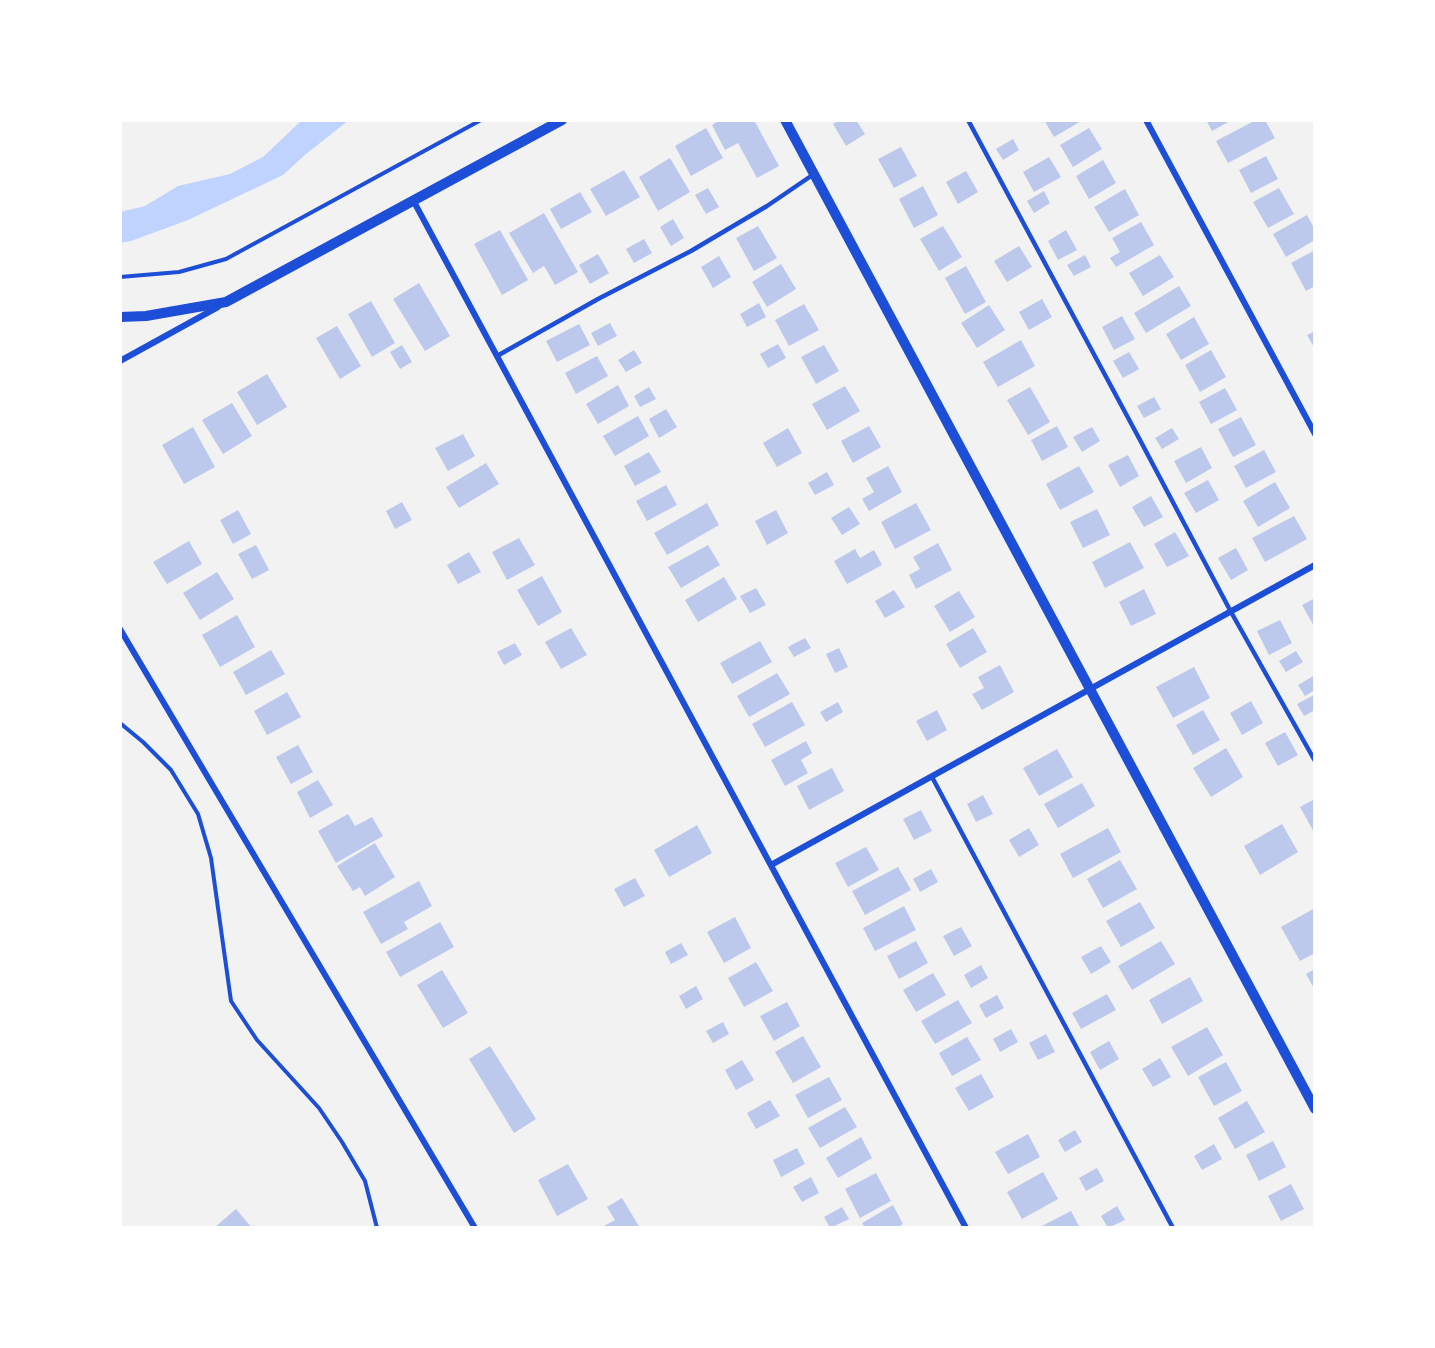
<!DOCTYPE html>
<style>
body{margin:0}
#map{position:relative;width:1435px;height:1348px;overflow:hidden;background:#f2f2f2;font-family:"Source Sans 3",sans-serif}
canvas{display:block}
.frame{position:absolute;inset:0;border:122px solid #fff;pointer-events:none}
</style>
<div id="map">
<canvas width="1435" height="1348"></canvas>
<div class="frame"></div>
</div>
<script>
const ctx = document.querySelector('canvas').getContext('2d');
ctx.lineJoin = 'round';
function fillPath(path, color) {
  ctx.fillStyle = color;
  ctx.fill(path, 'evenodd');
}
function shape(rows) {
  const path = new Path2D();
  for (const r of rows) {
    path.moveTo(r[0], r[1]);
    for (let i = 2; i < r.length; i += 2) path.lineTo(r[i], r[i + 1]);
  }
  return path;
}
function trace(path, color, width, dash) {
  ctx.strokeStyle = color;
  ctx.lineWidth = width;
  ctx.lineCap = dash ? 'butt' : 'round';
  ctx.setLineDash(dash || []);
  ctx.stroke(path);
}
fillPath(shape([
 [302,120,349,120,306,154,283,175,188,220,131,241,120,243,120,212,145,206,178,186,230,174,263,157]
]), '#bfd3fe');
fillPath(shape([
 [720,120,754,120,779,166,757,178,738,143,725,150,712,125],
 [839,120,856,120,865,134,846,146,833,124],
 [1044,120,1083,120,1054,137],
 [1206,120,1232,120,1212,131],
 [1256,120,1265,120,1275,138,1228,163,1216,141],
 [706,128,723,158,691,176,675,146],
 [1089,128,1102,149,1073,167,1060,145],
 [1013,139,1019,150,1003,160,996,149],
 [901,147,917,176,894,188,878,159],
 [1266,156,1278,179,1251,193,1239,170],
 [1049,157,1061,177,1034,192,1023,172],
 [670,158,690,192,658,211,639,177],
 [1103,160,1116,183,1089,199,1076,176],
 [624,170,640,197,606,216,590,189],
 [966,171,978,192,958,204,946,182],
 [923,186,938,215,914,228,899,199],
 [708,188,719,207,706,214,695,195],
 [1279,188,1294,214,1268,228,1253,202],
 [1125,189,1139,215,1109,232,1094,207],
 [1044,191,1050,203,1034,213,1027,201],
 [580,192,592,212,561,229,550,209],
 [544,213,578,272,555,285,544,266,533,273,509,233],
 [1307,215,1315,230,1315,240,1286,257,1273,234],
 [673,219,684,238,671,246,660,227],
 [1141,222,1154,245,1116,267,1110,258,1120,252,1112,238],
 [758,226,777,258,754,271,736,238],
 [943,226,962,257,939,271,920,239],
 [500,230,528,280,502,295,474,244],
 [1066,230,1077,250,1058,260,1048,241],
 [644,239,652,253,634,263,626,249],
 [1019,246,1032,267,1007,282,994,261],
 [1315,250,1315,286,1306,291,1291,263],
 [598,254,609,273,590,284,579,265],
 [1085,255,1091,267,1074,276,1067,265],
 [1160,255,1174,277,1143,296,1129,273],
 [719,256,731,277,713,288,701,267],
 [781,264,796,289,767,307,752,282],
 [966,266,986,302,965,314,945,278],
 [419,283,450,336,425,351,393,299],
 [1179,286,1191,306,1146,333,1134,313],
 [1042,299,1052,317,1029,330,1019,312],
 [371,301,395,343,372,357,348,314],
 [759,303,766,317,747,327,740,314],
 [804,304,819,330,789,346,775,320],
 [989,305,1005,330,977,348,961,323],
 [1122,316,1135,339,1114,350,1102,327],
 [1194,317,1209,344,1181,360,1166,334],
 [610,323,617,336,598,346,591,333],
 [579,324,590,345,557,362,546,341],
 [337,326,361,366,340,379,316,338],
 [1315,331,1315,349,1307,335],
 [1021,340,1035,366,998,387,983,362],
 [778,344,786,358,768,368,760,354],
 [402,345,412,362,400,369,390,352],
 [824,345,839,371,816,384,801,357],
 [634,350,642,363,626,372,618,360],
 [1211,350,1226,377,1200,392,1185,365],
 [1129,352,1139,369,1123,378,1113,361],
 [597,356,608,376,576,394,565,373],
 [267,374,287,407,257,425,237,392],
 [618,385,629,406,598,424,586,404],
 [845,386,860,411,827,430,812,404],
 [649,387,656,399,640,407,634,396],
 [1030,387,1050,422,1028,435,1007,400],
 [1225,388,1237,410,1211,424,1199,402],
 [1154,397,1161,409,1144,418,1137,406],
 [232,403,252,436,223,454,202,420],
 [666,409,677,427,659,438,649,419],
 [638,416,649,436,615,456,603,436],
 [1241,417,1256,445,1233,457,1218,429],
 [869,426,881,447,853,463,841,441],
 [1057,426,1068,447,1042,461,1031,440],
 [193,427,215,467,184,484,162,445],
 [1092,427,1100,441,1082,452,1073,437],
 [788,428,802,453,777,467,763,443],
 [1172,428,1179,439,1162,449,1155,438],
 [463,434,475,456,448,471,435,448],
 [1201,447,1212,468,1186,483,1174,461],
 [1264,450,1276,472,1246,488,1234,466],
 [649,452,661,472,635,486,624,466],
 [1128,455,1139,476,1120,487,1108,465],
 [486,463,499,484,459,508,446,487],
 [888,466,902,492,869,511,862,499,874,492,866,478],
 [1079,466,1094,492,1060,510,1046,484],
 [827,472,834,485,815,495,808,483],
 [1208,480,1219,500,1196,513,1184,493],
 [1275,482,1290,508,1258,527,1243,501],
 [666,485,677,505,647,521,636,501],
 [1151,496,1163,517,1144,527,1132,507],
 [402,502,412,520,395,529,386,511],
 [707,503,719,525,667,555,654,533],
 [916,503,931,530,895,549,881,522],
 [849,507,860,524,842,535,831,518],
 [1097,509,1110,535,1083,548,1070,522],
 [238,510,251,534,233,544,220,520],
 [776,510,788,533,767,545,755,521],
 [1294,516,1307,539,1265,562,1252,538],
 [1175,532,1189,556,1167,567,1154,544],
 [519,538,535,565,507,580,492,552],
 [189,541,202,564,167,584,153,562],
 [1130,542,1144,568,1105,588,1092,562],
 [938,543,952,570,916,589,909,575,920,569,913,557],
 [256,545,269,570,252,579,238,554],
 [708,545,720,565,681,588,668,567],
 [1236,548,1248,570,1231,580,1218,558],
 [855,549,860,558,874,550,882,565,847,584,834,561],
 [469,552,481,572,458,584,447,565],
 [217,572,234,599,200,620,183,593],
 [542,576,562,612,538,626,517,590],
 [724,577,737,599,698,622,685,600],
 [756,588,766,605,750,613,740,596],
 [1144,589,1156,614,1131,626,1119,602],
 [894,590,905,607,885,618,875,601],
 [959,591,975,617,950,632,934,606],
 [1315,598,1315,628,1302,605],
 [237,615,255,647,220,667,202,635],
 [1280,620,1292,643,1269,655,1257,631],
 [571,628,587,655,561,669,545,642],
 [973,628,987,652,960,668,946,644],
 [805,638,811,648,794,657,788,647],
 [760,641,772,662,732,684,720,663],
 [515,643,522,655,504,665,497,652],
 [839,648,848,667,835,673,826,654],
 [271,650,285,674,246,695,233,672],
 [1296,651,1303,662,1286,672,1279,661],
 [1000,665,1014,692,982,710,972,694,984,688,978,677],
 [1194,667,1210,698,1173,718,1156,687],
 [777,673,790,694,749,717,737,696],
 [1315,675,1315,690,1305,696,1298,685],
 [287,692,301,717,267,735,254,711],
 [1314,695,1315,710,1304,716,1297,704],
 [1251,701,1263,723,1242,735,1230,713],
 [792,702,805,725,765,747,752,724],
 [838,702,843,712,826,722,820,712],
 [937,710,947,730,927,741,916,721],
 [1203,710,1220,740,1193,755,1176,725],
 [1285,732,1298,755,1278,766,1265,743],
 [806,741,812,753,801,760,808,773,785,786,771,760],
 [298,745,313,772,291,784,276,757],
 [1226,748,1243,777,1211,797,1193,768],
 [1057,749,1073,777,1039,796,1023,768],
 [832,768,844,791,809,810,797,786],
 [318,780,333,805,310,818,297,792],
 [1082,783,1095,806,1058,828,1044,804],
 [983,795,993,814,976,822,967,804],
 [1315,799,1315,834,1300,807],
 [921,810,932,831,914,840,903,819],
 [348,814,355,826,372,817,383,836,336,863,318,831],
 [1282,824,1298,852,1260,875,1244,846],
 [697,825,712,853,669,877,654,850],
 [1029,828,1039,845,1019,857,1009,840],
 [1108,828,1121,852,1073,878,1060,854],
 [375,843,395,877,365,896,360,887,353,891,337,866],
 [866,847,879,870,848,887,835,863],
 [1120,860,1137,889,1103,908,1087,879],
 [898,867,911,890,865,915,852,891],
 [931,869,938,882,920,892,913,879],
 [635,878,645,896,624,907,614,889],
 [419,881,432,906,404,922,408,929,381,944,363,912],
 [1140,902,1155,928,1121,947,1106,921],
 [904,906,916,930,875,951,863,928],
 [1315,908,1315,953,1300,961,1281,927],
 [735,917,751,948,724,963,707,932],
 [440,922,454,947,400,977,386,952],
 [961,927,972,946,954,956,943,936],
 [916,941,928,963,899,979,887,956],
 [1161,941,1175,964,1132,990,1118,966],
 [681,943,688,955,671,964,665,952],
 [1101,946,1111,962,1091,974,1081,957],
 [756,962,773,991,744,1007,728,978],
 [981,965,988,978,971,988,964,975],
 [1315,969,1315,990,1306,974],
 [442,970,468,1013,443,1028,417,985],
 [933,973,946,995,916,1012,903,990],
 [1190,977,1203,1001,1162,1024,1149,1000],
 [696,986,703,999,686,1009,679,996],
 [1107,994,1116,1010,1081,1029,1072,1013],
 [997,995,1004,1008,986,1018,979,1005],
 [958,1000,972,1023,935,1044,921,1021],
 [787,1002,800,1026,774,1041,760,1016],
 [723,1022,729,1034,713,1043,706,1031],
 [1207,1027,1223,1055,1188,1076,1171,1047],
 [1011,1029,1018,1042,1000,1052,993,1039],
 [1046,1034,1055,1052,1038,1060,1029,1043],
 [803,1036,821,1067,793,1083,775,1052],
 [967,1037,981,1060,952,1076,939,1053],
 [1109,1041,1119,1059,1100,1070,1090,1052],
 [490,1046,536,1119,514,1133,469,1059],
 [1160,1058,1171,1077,1153,1087,1142,1069],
 [742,1060,754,1080,736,1090,725,1070],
 [1226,1062,1242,1091,1214,1106,1198,1077],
 [981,1074,994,1097,969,1111,955,1088],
 [829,1077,842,1100,808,1118,795,1095],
 [770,1100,780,1116,756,1129,747,1113],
 [1247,1101,1265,1132,1235,1149,1218,1118],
 [845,1107,857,1127,820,1148,808,1128],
 [1075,1130,1082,1142,1065,1152,1058,1140],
 [1028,1134,1040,1157,1008,1174,995,1152],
 [861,1137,872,1158,838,1178,826,1158],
 [1273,1141,1286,1167,1259,1181,1246,1155],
 [1214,1144,1222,1159,1202,1170,1194,1156],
 [797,1148,805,1164,781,1177,773,1160],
 [568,1164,588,1199,557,1216,538,1180],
 [1097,1168,1104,1181,1086,1191,1079,1178],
 [1043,1172,1058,1199,1022,1219,1007,1192],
 [876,1173,891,1201,860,1218,845,1189],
 [811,1177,819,1193,802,1202,793,1187],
 [1291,1184,1304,1209,1281,1221,1268,1196],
 [622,1198,640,1228,600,1228,615,1220,607,1207],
 [893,1205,903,1224,897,1228,865,1228,862,1223],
 [1117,1206,1125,1220,1108,1228,1101,1216],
 [842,1207,849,1219,830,1228,824,1217],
 [236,1209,252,1228,214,1228],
 [1071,1211,1080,1228,1038,1228]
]), '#bdc9ec');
trace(shape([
 [120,277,179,272,226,259,481,120],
 [120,723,143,742,171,770,198,814,211,858,231,1001,257,1040,319,1108,342,1142,365,1181,377,1228]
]), '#1d4ed8', 4);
trace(shape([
 [968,120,1140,440,1231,612,1315,761],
 [497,356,598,299,691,251,767,206,814,174],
 [932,777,1173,1228]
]), '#1d4ed8', 4.5);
trace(shape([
 [1146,120,1315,434],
 [413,200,966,1228],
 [120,361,218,307],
 [120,629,475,1228],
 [771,865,1315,565]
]), '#1d4ed8', 6);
trace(shape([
 [785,120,1315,1109],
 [120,317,146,316,226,302,562,120]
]), '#1d4ed8', 10);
</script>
